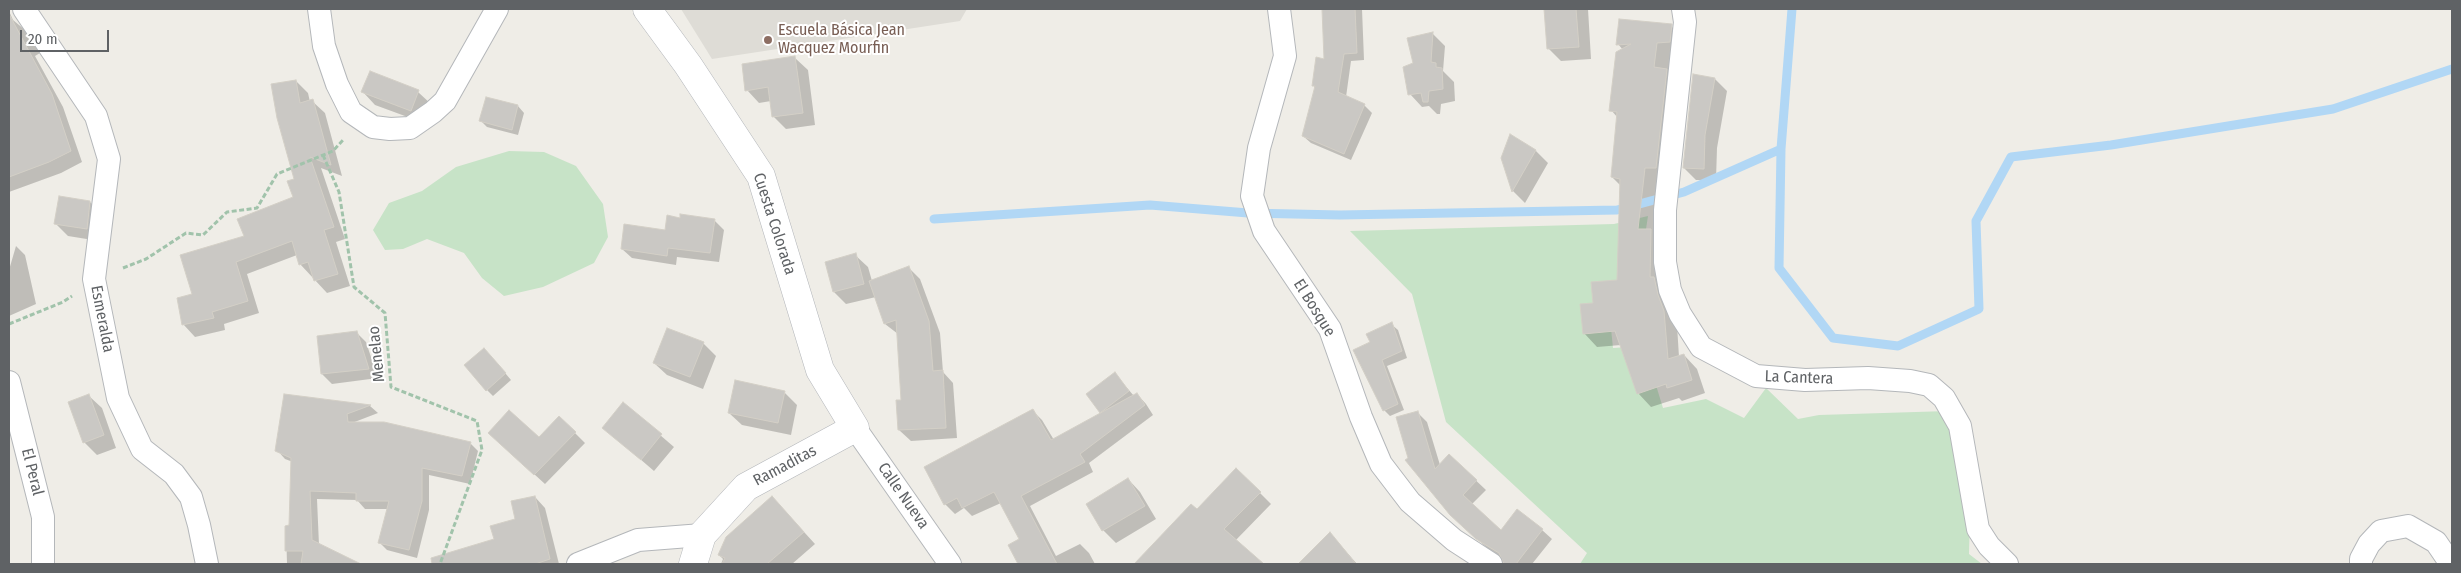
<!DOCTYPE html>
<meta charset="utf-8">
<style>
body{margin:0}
#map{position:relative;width:2461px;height:573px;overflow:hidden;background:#efede7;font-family:"Fira Sans Condensed",sans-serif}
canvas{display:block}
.frame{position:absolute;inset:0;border:10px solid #5f6265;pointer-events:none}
.scale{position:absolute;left:20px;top:30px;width:89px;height:22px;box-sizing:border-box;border:2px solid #5f6265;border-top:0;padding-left:6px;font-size:15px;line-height:18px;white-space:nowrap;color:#5f6265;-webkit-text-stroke:4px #fff;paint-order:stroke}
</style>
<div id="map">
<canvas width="2461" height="573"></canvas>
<div class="frame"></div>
<div class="scale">20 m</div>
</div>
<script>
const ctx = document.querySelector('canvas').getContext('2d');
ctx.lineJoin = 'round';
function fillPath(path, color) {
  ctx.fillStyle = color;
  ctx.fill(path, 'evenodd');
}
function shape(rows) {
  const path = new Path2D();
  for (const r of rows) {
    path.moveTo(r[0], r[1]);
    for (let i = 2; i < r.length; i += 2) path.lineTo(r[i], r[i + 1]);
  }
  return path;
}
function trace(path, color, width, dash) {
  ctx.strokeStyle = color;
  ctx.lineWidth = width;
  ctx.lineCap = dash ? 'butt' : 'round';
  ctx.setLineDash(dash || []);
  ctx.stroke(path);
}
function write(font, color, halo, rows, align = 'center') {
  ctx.font = font + ' "Fira Sans Condensed",sans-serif';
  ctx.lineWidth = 4;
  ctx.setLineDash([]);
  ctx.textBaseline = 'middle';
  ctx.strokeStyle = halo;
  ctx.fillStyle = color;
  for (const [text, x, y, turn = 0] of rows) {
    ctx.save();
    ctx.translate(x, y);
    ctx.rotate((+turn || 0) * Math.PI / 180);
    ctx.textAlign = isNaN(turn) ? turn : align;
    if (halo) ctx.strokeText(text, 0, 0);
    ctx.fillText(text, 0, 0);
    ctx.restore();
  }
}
fillPath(shape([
 [681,9,967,9,960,21,712,59]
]), '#dedcd6');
fillPath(shape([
 [509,151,544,152,576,166,603,204,608,237,594,263,543,287,504,296,482,278,464,253,427,239,403,249,385,250,373,230,389,203,422,191,456,167],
 [1648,216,1645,236,1608,298,1613,348,1644,346,1663,408,1706,399,1744,418,1766,388,1798,419,1819,415,1948,411,1971,474,1969,554,1982,564,1580,564,1587,553,1446,422,1412,294,1350,231,1614,224]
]), '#c7e3c7');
fillPath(shape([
 [1323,9,1362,9,1364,60,1351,61,1346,97,1364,105,1372,113,1351,160,1311,143,1303,136,1315,88,1313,85,1325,60],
 [1546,9,1588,9,1591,59,1561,61,1548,48],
 [9,11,13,20,25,30,40,53,35,56,63,107,82,162,61,173,9,192],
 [1671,26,1684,39,1658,181,1653,232,1664,244,1677,325,1679,357,1684,355,1697,369,1705,393,1682,401,1679,398,1651,407,1638,393,1621,345,1597,347,1584,333,1594,305,1619,281,1621,186,1612,177,1618,118,1611,110,1623,50,1618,44],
 [1432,33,1445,46,1443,71,1454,82,1455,101,1441,104,1440,114,1437,114,1429,106,1422,107,1410,94],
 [795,58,808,70,815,125,786,129,773,116,771,101,759,103,747,90],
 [370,73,418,92,431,104,424,123,375,105,363,92],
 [1715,79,1727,91,1717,148,1716,180,1696,180,1684,168],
 [296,81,308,93,310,102,312,101,325,113,342,176,321,168,345,239,336,242,350,286,327,293,300,264,297,255,247,274,259,313,224,324,225,330,195,337,183,324,194,295,246,237,294,198],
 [487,98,518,106,524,113,518,135,487,127,480,120],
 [1511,136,1536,151,1548,163,1525,203,1513,191,1502,158],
 [60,197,90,202,103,215,99,241,68,236,55,223],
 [681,219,714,220,724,230,719,262,677,257,676,265,632,258,622,249,666,231],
 [16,246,25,255,36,304,9,316,9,270],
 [855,255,868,267,872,281,909,268,920,279,940,333,943,372,953,383,957,438,911,441,899,430,903,401,898,334,885,324,876,297,846,304,834,292],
 [1391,324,1398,330,1407,358,1387,366,1404,410,1390,416,1384,410,1372,342],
 [356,332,366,342,378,378,332,384,322,374],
 [703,343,716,356,703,389,667,375,654,363],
 [490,355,511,380,493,396,487,390],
 [1115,374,1134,396,1137,394,1146,404,1153,415,1089,463,1093,472,1030,506,1056,556,1080,544,1089,553,1095,564,1019,564,1009,546,1021,540,1001,503,972,516,964,508,955,514,945,504,926,467,1032,410,1042,420,1054,440,1103,413,1088,394],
 [784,392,797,405,791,435,742,425,729,413],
 [285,395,370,406,378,413,352,423,470,443,478,451,470,484,429,475,429,510,417,558,387,550,379,542,388,509,365,509,357,500,317,499,319,545,347,564,287,564,286,527,290,527,293,462,285,459,277,450],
 [89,396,102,408,116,448,97,455,84,442],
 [624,404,674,447,654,471,604,428],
 [1417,412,1427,422,1440,465,1450,456,1486,490,1471,505,1501,532,1542,530,1552,539,1532,564,1506,564,1502,558,1487,548,1461,524,1409,458],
 [575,433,585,443,545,484,500,443],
 [1237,470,1271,504,1235,541,1237,543,1218,564,1153,564,1144,556,1197,511],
 [1128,479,1140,492,1156,519,1116,543,1103,530],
 [535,497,545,508,559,564,463,564,459,551,495,540,517,520],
 [784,510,815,544,792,564,721,564,723,559,719,555],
 [1330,533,1357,564,1301,564]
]), '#0003');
trace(shape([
 [1792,9,1781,149,1779,268,1833,338,1898,346,1979,309,1976,221,2011,157,2111,145,2333,109,2452,69],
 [934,219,1150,205,1248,213,1340,215,1617,210,1684,192,1781,149]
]), '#b1d7f5', 9);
const building = shape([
 [1322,9,1355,9,1357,53,1344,54,1338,92,1365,104,1344,154,1302,136,1315,86,1312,86,1316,57,1324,59,1322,9],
 [1544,9,1576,9,1579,47,1547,49,1544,9],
 [9,14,52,94,71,151,49,162,9,177,9,14],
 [1619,19,1672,24,1670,42,1657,43,1654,67,1667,69,1656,168,1645,168,1638,229,1651,229,1650,277,1654,277,1658,295,1664,311,1668,359,1684,354,1692,380,1667,388,1666,384,1637,394,1615,331,1583,334,1580,304,1593,303,1591,282,1617,280,1620,179,1611,177,1617,112,1609,111,1616,52,1631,44,1616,45,1619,19],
 [1433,32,1431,62,1436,63,1436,67,1442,68,1443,89,1429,91,1428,102,1423,102,1421,93,1408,95,1403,67,1413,63,1407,38,1433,32],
 [795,56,803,113,772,117,768,87,745,91,742,64,795,56],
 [370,71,419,90,411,111,361,92,370,71],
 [1693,74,1715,78,1705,135,1704,169,1683,168,1693,74],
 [296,80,300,103,313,99,331,165,310,157,334,227,324,230,338,274,314,281,308,262,299,265,292,241,236,262,248,301,212,312,214,318,182,325,177,298,192,294,180,255,244,236,237,219,293,197,287,181,294,179,277,118,271,84,296,80],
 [486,97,518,105,512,130,479,121,486,97],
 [1510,134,1536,150,1512,192,1501,158,1510,134],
 [59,196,90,201,87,229,54,224,59,196],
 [680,214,715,219,710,253,668,248,667,256,621,249,624,224,665,230,667,215,680,218,680,214],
 [856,253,864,284,833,292,825,262,856,253],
 [909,266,929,321,933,371,943,370,946,428,898,430,896,400,901,400,896,320,884,324,869,281,909,266],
 [1392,322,1402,351,1382,360,1398,404,1383,411,1353,350,1370,342,1366,334,1392,322],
 [667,328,704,342,690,377,653,363,667,328],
 [357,331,369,369,321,374,317,336,357,331],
 [484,348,506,373,486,391,464,365,484,348],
 [1115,372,1129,391,1100,413,1086,394,1115,372],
 [735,380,785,391,778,423,728,413,735,380],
 [1137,393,1145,405,1080,454,1085,462,1021,496,1057,564,1018,564,1008,545,1019,539,994,492,962,508,957,498,944,505,924,467,1033,409,1051,440,1137,393],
 [89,394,104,435,83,443,68,402,89,394],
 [284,394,371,405,347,414,348,422,384,422,471,442,462,476,422,468,422,501,409,550,378,543,389,501,356,501,356,493,310,491,312,540,361,564,301,564,303,551,285,551,285,526,289,525,291,458,275,451,284,394],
 [623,402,662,434,641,460,602,428,623,402],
 [509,410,539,437,559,416,576,432,534,475,488,433,509,410],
 [1418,411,1435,469,1449,454,1477,480,1463,495,1501,530,1517,509,1543,529,1516,564,1504,564,1499,553,1476,539,1450,515,1405,460,1408,458,1396,417,1418,411],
 [1236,468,1261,492,1224,529,1264,564,1134,564,1191,504,1197,509,1236,468],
 [1128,478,1145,506,1102,531,1086,504,1128,478],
 [535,496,550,559,535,564,432,564,431,558,494,539,490,526,515,519,511,501,535,496],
 [772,496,804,532,767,564,722,564,725,558,718,555,726,537,772,496],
 [1330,532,1356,564,1298,564,1330,532]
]);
fillPath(building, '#cac8c4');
trace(building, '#d3cfc6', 1);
const street = shape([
 [24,9,96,116,109,159,94,279,118,398,142,449,174,474,191,497,199,525,207,564],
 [319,9,324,46,337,84,351,112,373,127,390,129,410,128,433,112,445,101,497,9],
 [1279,9,1285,56,1259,148,1252,196,1264,231,1330,329,1361,417,1381,464,1410,502,1454,540,1491,564],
 [1683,9,1685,22,1665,210,1665,262,1670,290,1680,314,1701,347,1756,376,1805,380,1868,378,1910,381,1929,385,1944,398,1960,426,1978,529,1989,546,2007,564],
 [9,382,43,517,43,564],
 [855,428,950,564],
 [578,564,638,540,702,535],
 [2361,564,2361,559,2369,544,2381,531,2408,526,2436,542,2451,564]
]);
const secondary = shape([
 [647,9,688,65,761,176,820,370,855,428,746,487,702,535,693,564]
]);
trace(street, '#b4b7ba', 24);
trace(secondary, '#b3b6ba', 29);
trace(shape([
 [323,155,339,192,354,287,385,313,391,387,477,421,482,450,440,564],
 [123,268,146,259,186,233,203,235,227,212,257,208,277,174,333,151,344,139],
 [9,324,63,302,72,296]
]), '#a1c3ab', 3, [5, 2.5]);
trace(street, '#fff', 22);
trace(secondary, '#fff', 28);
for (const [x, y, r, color] of [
 [768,40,5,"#8d6e63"]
]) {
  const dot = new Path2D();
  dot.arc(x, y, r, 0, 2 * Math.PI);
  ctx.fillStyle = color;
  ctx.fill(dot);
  trace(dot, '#fff', 2);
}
write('16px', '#785e54', '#fff', [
 ["Escuela Básica Jean",778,31],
 ["Wacquez Mourfin",778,49]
], 'left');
write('16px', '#5f6265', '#fff', [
 ["Cuesta Colorada",774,224,72],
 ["El Bosque",1314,308,58],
 ["Esmeralda",102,319,79],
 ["Menelao",377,354,-96],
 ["La Cantera",1799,378,2],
 ["Ramaditas",785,466,-28],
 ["El Peral",32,472,76],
 ["Calle Nueva",903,496,55]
]);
</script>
